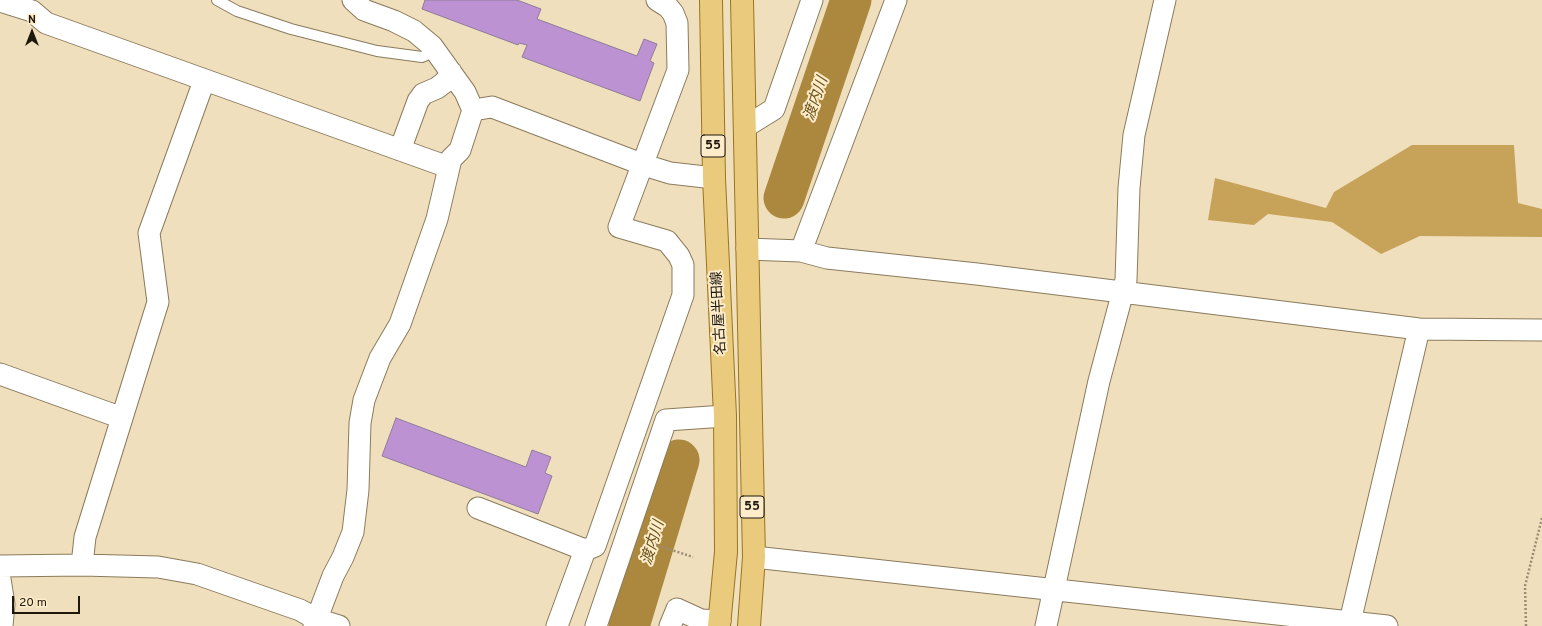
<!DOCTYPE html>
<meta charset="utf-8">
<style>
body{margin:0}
#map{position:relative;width:1542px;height:626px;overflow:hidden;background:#f0dfbd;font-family:Overpass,sans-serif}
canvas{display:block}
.north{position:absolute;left:12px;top:12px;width:40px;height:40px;-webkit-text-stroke:3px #fdecca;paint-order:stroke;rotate:0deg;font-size:11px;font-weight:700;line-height:16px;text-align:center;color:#1e180c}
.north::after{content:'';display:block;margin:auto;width:14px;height:18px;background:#1e180c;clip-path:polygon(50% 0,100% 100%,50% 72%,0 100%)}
.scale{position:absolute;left:12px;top:596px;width:68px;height:18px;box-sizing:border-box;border:2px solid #1e180c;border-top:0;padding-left:5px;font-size:12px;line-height:14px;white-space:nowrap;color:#1e180c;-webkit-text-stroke:3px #fdecca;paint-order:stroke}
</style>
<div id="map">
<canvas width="1542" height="626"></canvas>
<div class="north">N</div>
<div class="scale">20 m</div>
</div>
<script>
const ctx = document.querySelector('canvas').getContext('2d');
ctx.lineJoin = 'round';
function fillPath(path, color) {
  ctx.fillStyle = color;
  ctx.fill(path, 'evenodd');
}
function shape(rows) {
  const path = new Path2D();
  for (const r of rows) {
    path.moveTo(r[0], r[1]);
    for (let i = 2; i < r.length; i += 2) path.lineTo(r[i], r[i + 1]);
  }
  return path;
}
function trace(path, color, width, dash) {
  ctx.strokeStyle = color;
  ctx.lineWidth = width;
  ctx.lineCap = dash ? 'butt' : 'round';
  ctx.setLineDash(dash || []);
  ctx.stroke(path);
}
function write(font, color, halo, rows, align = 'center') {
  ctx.font = font + ' Overpass,"Noto Sans JP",sans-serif';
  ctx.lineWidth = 4;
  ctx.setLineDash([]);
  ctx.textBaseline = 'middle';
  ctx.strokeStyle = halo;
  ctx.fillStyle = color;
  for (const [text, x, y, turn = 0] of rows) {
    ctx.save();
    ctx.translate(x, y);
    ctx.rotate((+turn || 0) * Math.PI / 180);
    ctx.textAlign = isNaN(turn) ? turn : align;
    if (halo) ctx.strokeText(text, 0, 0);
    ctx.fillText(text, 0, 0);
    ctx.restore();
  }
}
fillPath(shape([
 [1412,145,1514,145,1518,203,1542,209,1542,237,1420,236,1381,254,1332,222,1268,214,1254,225,1208,220,1215,178,1326,208,1334,192]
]), '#c7a359');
trace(shape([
 [784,198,851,0],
 [629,626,679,460]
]), '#ac883e', 41);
const building = shape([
 [425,0,517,0,541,9,537,19,637,56,644,39,657,44,650,61,654,63,640,101,522,57,527,45,519,43,518,45,422,9,425,0],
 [396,418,526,467,532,450,551,457,545,473,552,476,538,514,382,456,396,418]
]);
fillPath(building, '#bc92d3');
trace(building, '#8e7c98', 1);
const service = shape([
 [217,0,237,11,291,29,377,51,422,57,435,51]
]);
const minor = shape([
 [353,0,364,10,394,21,414,31,432,46,465,92,473,110],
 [0,1,32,11,46,23,448,167],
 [745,127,774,109,812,0],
 [400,150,418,101,423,94,437,88,445,82,451,72],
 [747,249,801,251,827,258,977,274,1419,329,1542,330],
 [801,251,896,0],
 [0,374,122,418],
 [478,508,585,550,557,626],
 [585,550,595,546,683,295,683,265,679,256,667,241,619,227,678,70,677,23,673,13,668,7,657,0],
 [754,557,1387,626],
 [82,565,85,537,158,302,149,233,204,81],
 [0,566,82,565,158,567,197,574,300,610,316,619,339,626],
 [0,579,4,604,2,626],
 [314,626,333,576,343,557,353,532,358,490,360,423,364,400,380,358,400,324,437,219,451,159,460,150,473,110,492,107,644,165,670,173,714,178],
 [596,626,666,420,725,416],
 [670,626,677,609,701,620,720,621],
 [1046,626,1099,381,1126,280,1129,188,1134,135,1165,0],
 [1349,626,1419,329]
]);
const primary = shape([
 [711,0,714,178,725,416,726,552,719,626],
 [742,0,754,557,749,626]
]);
trace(service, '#8a7b5c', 12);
trace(minor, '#8a7b5c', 23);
trace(primary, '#9a751e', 24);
trace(shape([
 [647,542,693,557],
 [1526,626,1525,586,1542,518]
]), '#9a8d74', 2.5, [2, 2]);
trace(service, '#fff', 10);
trace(minor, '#fff', 21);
trace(primary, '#eaca7d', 22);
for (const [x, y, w] of [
 [713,146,24],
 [752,507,24]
]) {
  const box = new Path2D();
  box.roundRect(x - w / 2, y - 11, w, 22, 3);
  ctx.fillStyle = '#fdecca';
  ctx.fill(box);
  trace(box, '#1e180c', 1);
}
write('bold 13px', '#1e180c', null, [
 ["55",713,146],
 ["55",752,507]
]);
write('14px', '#1e180c', '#fdecca', [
 ["名古屋半田線",720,313,-93]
]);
write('italic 15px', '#695017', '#fdecca', [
 ["渡内川",817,99,-71],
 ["渡内川",654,543,-73]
]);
</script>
